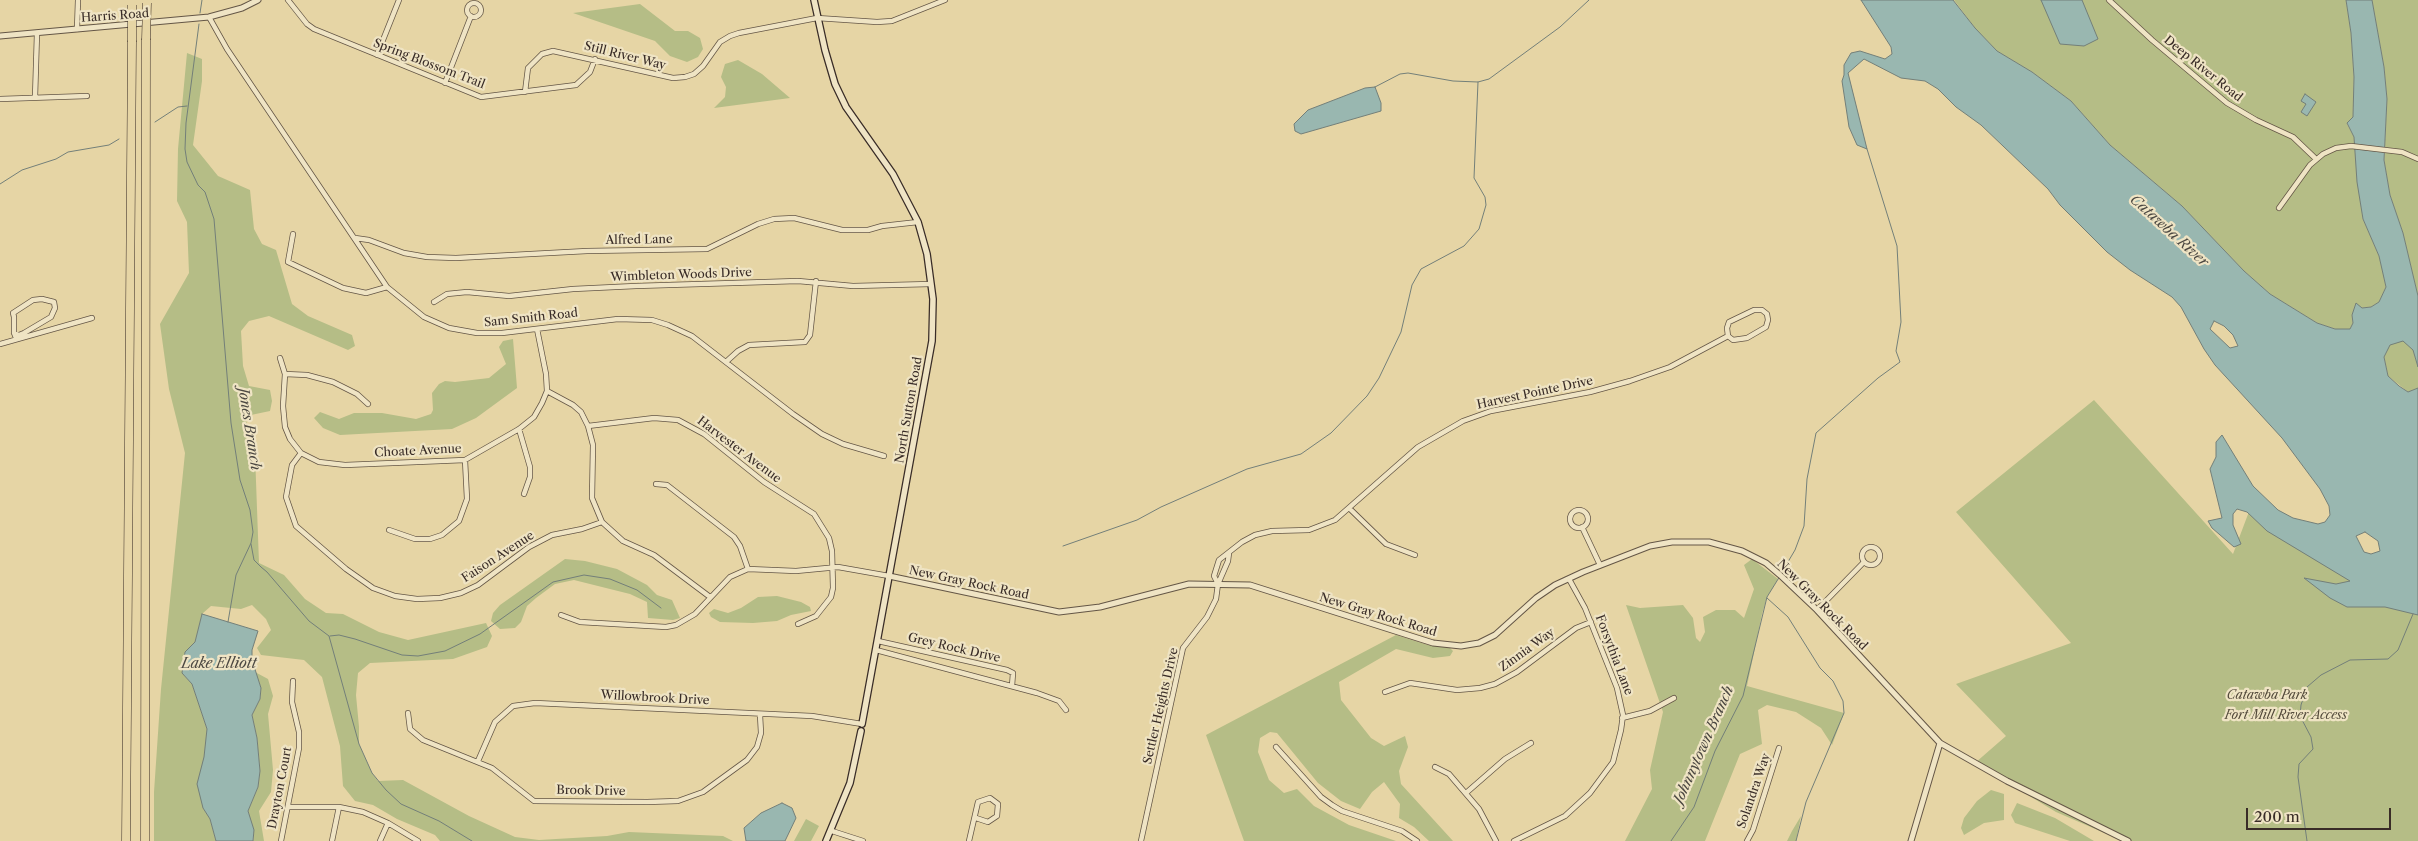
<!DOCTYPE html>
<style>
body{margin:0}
#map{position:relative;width:2418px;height:841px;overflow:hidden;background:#e6d5a5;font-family:"Libre Caslon Text",serif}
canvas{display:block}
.scale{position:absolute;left:2246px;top:808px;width:145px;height:22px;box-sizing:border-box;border:2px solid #392c27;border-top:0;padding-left:6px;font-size:15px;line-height:18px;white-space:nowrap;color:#392c27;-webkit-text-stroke:4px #efe4c4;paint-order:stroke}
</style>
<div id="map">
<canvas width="2418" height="841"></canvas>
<div class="scale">200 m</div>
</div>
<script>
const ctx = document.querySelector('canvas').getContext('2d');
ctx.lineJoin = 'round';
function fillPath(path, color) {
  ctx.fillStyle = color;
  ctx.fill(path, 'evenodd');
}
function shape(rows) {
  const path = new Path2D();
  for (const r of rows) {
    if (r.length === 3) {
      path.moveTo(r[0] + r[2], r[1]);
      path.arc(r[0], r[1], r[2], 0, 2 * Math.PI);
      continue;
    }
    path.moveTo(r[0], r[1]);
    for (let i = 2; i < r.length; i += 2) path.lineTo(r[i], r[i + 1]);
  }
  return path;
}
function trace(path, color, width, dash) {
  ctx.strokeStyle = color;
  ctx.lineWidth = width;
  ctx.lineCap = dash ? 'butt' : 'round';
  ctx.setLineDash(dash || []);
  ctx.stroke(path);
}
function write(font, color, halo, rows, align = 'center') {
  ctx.font = font + ' "Libre Caslon Text",serif';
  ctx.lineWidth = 4.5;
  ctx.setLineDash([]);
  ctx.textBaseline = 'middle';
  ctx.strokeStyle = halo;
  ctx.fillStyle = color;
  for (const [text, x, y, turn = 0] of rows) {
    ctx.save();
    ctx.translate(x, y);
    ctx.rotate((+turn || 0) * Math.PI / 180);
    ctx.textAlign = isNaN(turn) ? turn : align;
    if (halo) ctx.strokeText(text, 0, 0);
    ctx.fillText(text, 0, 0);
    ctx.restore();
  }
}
fillPath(shape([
 [1954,0,2346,0,2351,33,2354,77,2353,117,2347,124,2354,137,2363,219,2379,256,2384,275,2386,287,2379,302,2371,307,2362,308,2352,315,2353,323,2350,329,2335,329,2317,323,2270,294,2244,271,2182,206,2110,145,2071,101,2032,72,1997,51,1975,28],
 [2372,0,2418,0,2418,296,2403,233,2390,195,2384,160,2387,99,2384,67],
 [640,4,675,31,688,31,700,38,703,49,698,57,687,62,670,56,655,41,573,13],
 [187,53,202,59,202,81,193,145,218,176,250,190,254,229,262,244,276,250,292,304,308,316,352,335,355,346,348,350,269,316,249,321,241,331,243,366,249,386,270,390,272,401,270,411,246,416,248,436,255,454,259,563,284,575,305,599,326,613,343,614,379,632,408,640,486,623,492,636,487,647,453,659,370,663,358,673,356,695,359,727,359,744,372,773,378,781,403,780,469,816,515,837,539,840,607,836,629,832,723,836,733,841,440,841,435,835,397,819,373,805,355,801,343,786,340,746,322,677,304,660,261,655,257,648,271,630,266,619,252,605,241,609,211,606,202,614,195,642,185,652,182,673,192,684,207,729,203,808,210,819,216,841,154,841,154,792,161,689,185,453,169,389,160,324,189,273,187,222,177,201,178,149],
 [738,60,762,74,790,98,714,108,725,97,726,87,721,77,725,64],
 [513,339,517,388,476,418,452,429,340,435,323,428,314,418,320,412,339,419,354,413,382,413,416,419,431,414,433,410,432,393,439,384,445,381,455,382,489,378,506,364,499,347,503,341],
 [2403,340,2413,350,2418,367,2418,388,2408,392,2388,376,2384,357,2389,345],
 [2094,400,2233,554,2250,509,2418,607,2418,841,2123,841,2056,812,1975,763,2006,736,1956,684,2071,643,1956,512],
 [565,559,585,561,617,569,647,585,657,595,672,600,680,618,673,620,648,618,647,602,630,594,574,580,555,584,536,598,527,606,521,622,515,628,500,629,491,621,493,613,500,605],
 [1752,559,1778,579,1767,597,1762,614,1747,686,1844,713,1832,745,1821,728,1796,712,1767,705,1758,710,1762,744,1740,754,1705,841,1625,841,1652,789,1650,770,1663,712,1626,605,1640,608,1683,605,1693,618,1696,638,1700,642,1705,632,1703,617,1716,610,1735,610,1744,618,1754,589,1744,565],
 [777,596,801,602,810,607,811,611,791,615,777,621,753,623,720,622,711,617,709,613,714,609,728,613,741,608,758,597],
 [1396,635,1428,645,1449,647,1453,651,1450,656,1433,658,1396,649,1339,682,1341,700,1371,738,1384,746,1405,736,1408,747,1399,771,1401,784,1453,841,1429,841,1414,827,1399,818,1400,804,1384,782,1372,792,1360,809,1341,801,1318,783,1277,733,1270,732,1260,738,1258,752,1269,780,1284,793,1297,789,1314,806,1349,825,1396,841,1244,841,1206,735],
 [255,672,268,679,273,696,268,714,273,770,271,792,259,811,264,841,253,841,254,836,248,811,258,787,260,771,257,738,252,715,260,699,261,688],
 [1991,790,2004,794,2004,820,1984,823,1964,835,1961,828,1964,818,1977,801],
 [2017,803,2055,818,2094,841,2070,841,2015,823,2011,815],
 [1801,816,1796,841,1787,841,1792,831],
 [806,819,819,826,811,841,794,841]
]), '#b5bd86');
const water = shape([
 [1861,0,1953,0,1975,28,1997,51,2032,72,2071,101,2110,145,2182,206,2244,271,2270,294,2317,323,2335,329,2350,329,2353,323,2352,315,2356,303,2362,308,2371,307,2379,302,2386,287,2379,256,2363,219,2357,182,2354,137,2347,123,2353,117,2354,77,2351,33,2346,0,2372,0,2384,67,2387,99,2384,160,2390,195,2403,233,2418,296,2418,367,2413,350,2403,341,2390,345,2384,357,2388,376,2399,386,2408,392,2418,388,2418,615,2385,607,2347,607,2330,598,2304,578,2336,584,2350,581,2267,531,2247,512,2237,509,2233,514,2233,525,2241,544,2234,547,2212,528,2208,521,2222,518,2210,469,2216,457,2216,442,2222,435,2253,486,2278,510,2293,518,2318,524,2325,522,2330,515,2329,506,2320,489,2282,438,2215,365,2204,349,2181,307,2172,297,2130,270,2107,252,2060,205,2048,189,1981,125,1956,107,1938,89,1925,81,1901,78,1864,59,1848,73,1867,149,1857,145,1849,127,1842,81,1844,75,1844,65,1851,53,1860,51,1885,59,1892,54,1891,47,1861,0],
 [2214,321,2224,326,2233,335,2238,346,2230,348,2210,329,2214,321],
 [2365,532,2378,541,2380,551,2371,554,2364,552,2356,536,2365,532],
 [2041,0,2082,0,2098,39,2084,46,2060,44,2041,0],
 [1375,87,1381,103,1381,111,1301,134,1295,131,1294,124,1308,110,1365,88,1375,87],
 [2305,94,2316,102,2307,116,2301,112,2306,104,2301,101,2305,94],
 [202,614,258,631,252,650,252,660,261,688,260,699,252,715,257,738,260,771,258,787,248,811,254,830,253,841,216,841,210,819,203,808,197,784,204,757,207,729,192,684,182,673,185,652,195,642,202,614],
 [782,803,792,808,796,818,785,841,746,841,744,828,761,813,782,803]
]);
fillPath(water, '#99b7b0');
trace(water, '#737f79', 1);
trace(shape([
 [200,13,202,0],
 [199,24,186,123,185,149,187,162,198,185,205,192,214,219,231,423,240,480,250,510,253,532,251,543,236,575,228,622],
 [1375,87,1400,74,1408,73,1453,81,1478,82,1489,79,1560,27,1589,0],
 [155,122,178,107,187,106],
 [0,184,22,170,56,159,68,152,109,145,119,139],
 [251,544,254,560,261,567,267,572,309,621,329,636,359,744,372,773,386,790,401,804,439,821,472,841],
 [1063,546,1137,520,1161,507,1247,469,1301,454,1331,433,1367,396,1379,378,1401,332,1412,285,1421,269,1464,246,1479,229,1486,205,1485,197,1474,178,1478,82],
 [1782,572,1795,550,1804,526,1807,479,1816,433,1878,378,1900,362,1896,351,1901,322,1897,246,1867,149],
 [1767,598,1788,617,1820,668,1833,681,1843,701,1844,713,1806,802,1796,841],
 [330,636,339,635,355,639,402,655,418,656,445,651,480,634,553,582,584,575,610,579,637,590,661,608],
 [1671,841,1694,807,1715,751,1743,696,1767,597,1780,576],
 [2307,841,2298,777,2299,764,2313,749,2311,737,2300,716,2301,705,2307,687,2321,675,2350,660,2388,659,2398,650,2413,614]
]), '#737f79', 1);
const minor = shape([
 [288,0,307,24,314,29,481,97,576,85,590,72,595,59],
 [2109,0,2152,40,2227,103,2256,120,2293,137,2316,159],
 [474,10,7],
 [209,17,227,49,387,287,424,317,449,328,477,333,502,333,618,319,652,320,668,325,692,336,793,414,822,434,843,444,884,456],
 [77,29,78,0],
 [377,55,399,0],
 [445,83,471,16],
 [525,92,528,68,542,54,553,51,673,78,685,77,694,74,703,66,720,42,730,36,739,33,817,18,877,22,892,21,945,0],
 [35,98,37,33],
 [0,99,87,96],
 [2279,208,2310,165,2323,154,2336,148,2351,146,2402,152,2418,159],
 [293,234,288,262,343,288,366,293,387,287],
 [355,238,369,240,404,253,427,257,456,258,587,251,707,249,758,224,774,219,794,218,842,230,868,230,882,226,918,222],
 [434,302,447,294,467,292,509,296,573,289,636,286,798,281,853,286,931,284],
 [14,333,19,335,24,333,51,317,55,308,54,302,42,299,33,300,13,313,14,317,14,333,16,338],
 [0,344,92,318],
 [280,358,285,374,283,406,285,427,290,439,301,453,319,462,345,465,465,460,519,429,534,417,542,403,547,391,546,374,537,329],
 [727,361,738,351,749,345,805,342,810,335,816,281],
 [285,374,307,375,333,382,357,394,368,404],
 [547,391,573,405,581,412,588,426,593,445,592,498,602,522,623,541,654,555,710,597],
 [588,426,654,418,678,420,704,434,764,482,814,514,829,538,832,551,833,588,831,597,816,616,798,624],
 [519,429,530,467,530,477,524,494],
 [301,453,292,465,286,497,296,526,346,569,373,588,395,596,417,599,440,598,461,593,478,585,529,547,552,535,582,529,602,522],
 [656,484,667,485,734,537,740,546,748,569],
 [1349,508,1386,544,1415,555],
 [1579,519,9],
 [1582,527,1600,565],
 [389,530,415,539,430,539,442,535,459,521,467,499,465,460],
 [1871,556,9],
 [1218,584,1214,576,1219,560,1242,542,1255,535,1272,531,1309,530,1335,520,1418,447,1463,421,1491,411,1590,392,1630,381,1670,367,1728,336,1733,340,1747,338,1766,327,1768,320,1767,314,1762,310,1754,310,1729,322,1727,328,1728,336],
 [1817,610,1864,562],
 [561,615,580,622,666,627,676,625,695,614,730,577,748,569,796,571,838,567,889,576],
 [878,641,1007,670,1013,673,1012,686],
 [876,650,1037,693,1059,701,1066,710],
 [1385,692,1410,683,1457,690,1480,688,1495,684,1517,672,1576,628,1591,622],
 [408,713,410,729,423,740,492,768,534,801,647,802,678,801,703,792,747,760,757,747,761,733,760,715],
 [1622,718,1650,711,1674,698],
 [1276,747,1321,797,1332,805,1342,811,1402,831,1417,841],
 [478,761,495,722,513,706,535,703,812,716,862,724],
 [1435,767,1449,774,1479,809,1496,841],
 [1466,793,1505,759,1531,743],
 [288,807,339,807,363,812,388,823,418,841],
 [832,831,863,841],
 [281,841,299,748,299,732,292,702,293,681],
 [332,841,339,807],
 [380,841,388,823],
 [969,841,978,802,990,798,998,804,997,816,988,822,976,818],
 [1141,841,1183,648,1207,617,1216,599,1218,584,1228,561,1229,553],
 [1514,841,1565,816,1590,793,1613,762,1621,730,1623,715,1617,688,1585,608,1569,579],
 [1747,841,1753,830,1779,748]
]);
const tertiary = shape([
 [0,36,209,17,242,8,258,0],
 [889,576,1059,612,1100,607,1189,584,1250,585,1433,643,1461,646,1479,643,1495,635,1536,598,1555,585,1583,572,1650,546,1672,542,1709,542,1742,551,1766,563,1780,575,1817,610,1940,743,2007,781,2128,841],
 [1911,841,1940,743]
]);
const secondary = shape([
 [814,0,825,50,835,84,846,107,893,174,918,222,927,254,933,299,932,341,862,724],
 [826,841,850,783,861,731]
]);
const motorway = shape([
 [126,841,132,42],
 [145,841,146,40]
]);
trace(minor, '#645646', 6);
trace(tertiary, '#645646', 7);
trace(secondary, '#392c27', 8);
trace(motorway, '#392c27', 9);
trace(minor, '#efe4c4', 4.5);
trace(tertiary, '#efe4c4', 5);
trace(secondary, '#efe4c4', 5.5);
trace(motorway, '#e6d5a5', 8);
const motorwayBridge = shape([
 [146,40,147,3],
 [132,42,132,5]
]);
trace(motorwayBridge, '#392c27', 9, []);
trace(motorwayBridge, '#e6d5a5', 8);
write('12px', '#392c27', '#efe4c4', [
 ["Harris Road",115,16,-4],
 ["Still River Way",625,56,14],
 ["Spring Blossom Trail",429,64,21],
 ["Deep River Road",2203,69,39],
 ["Alfred Lane",639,240,-1],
 ["Wimbleton Woods Drive",681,275,-2],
 ["Sam Smith Road",531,318,-6],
 ["Harvest Pointe Drive",1535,393,-12],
 ["North Sutton Road",909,410,-80],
 ["Harvester Avenue",739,450,37],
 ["Choate Avenue",418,451,-3],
 ["Faison Avenue",498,557,-33],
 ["New Gray Rock Road",969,583,12],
 ["New Gray Rock Road",1822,605,45],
 ["New Gray Rock Road",1378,615,17],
 ["Grey Rock Drive",954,648,13],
 ["Zinnia Way",1527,650,-36],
 ["Forsythia Lane",1614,655,69],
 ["Willowbrook Drive",655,698,3],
 ["Settler Heights Drive",1161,706,-77],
 ["Drayton Court",280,788,-79],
 ["Brook Drive",591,791,1],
 ["Solandra Way",1754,791,-71]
]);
write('italic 12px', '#52493a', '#efe4c4', [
 ["Catawba Park",2267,696],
 ["Fort Mill River Access",2286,716]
]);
write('italic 14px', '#4c4842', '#efe4c4', [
 ["Catawba River",2169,231,42],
 ["Jones Branch",249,429,81],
 ["Lake Elliott",219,664],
 ["Johnnytown Branch",1704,745,-66]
]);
</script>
